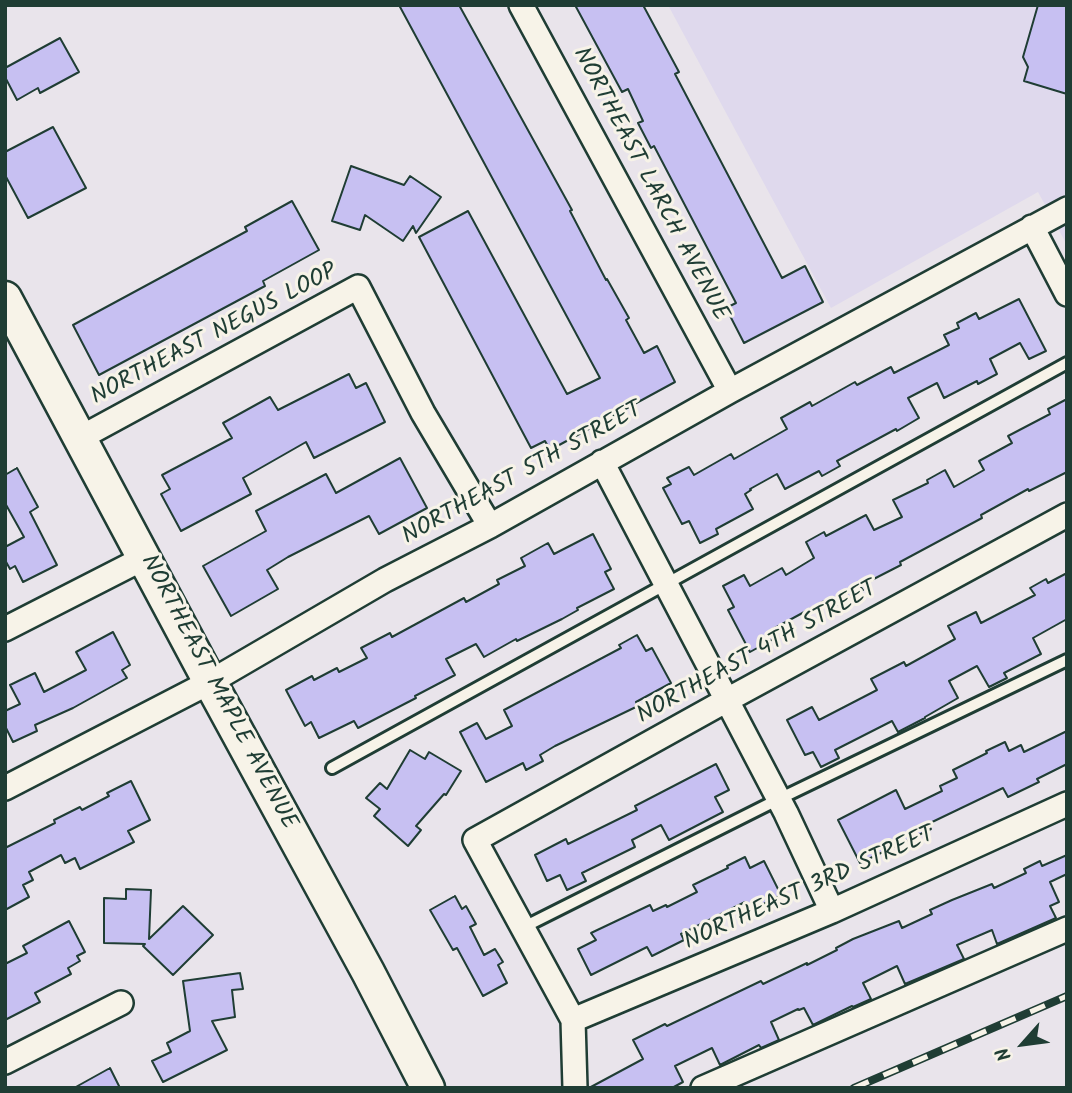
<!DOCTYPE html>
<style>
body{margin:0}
#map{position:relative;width:1072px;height:1093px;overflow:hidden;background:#e9e4eb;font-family:Kalam,sans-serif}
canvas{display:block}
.frame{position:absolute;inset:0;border:7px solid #1f3d34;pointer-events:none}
.north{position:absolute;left:988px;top:1009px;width:70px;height:70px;-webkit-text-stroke:5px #f7f3e8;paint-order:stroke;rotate:242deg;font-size:19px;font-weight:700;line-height:28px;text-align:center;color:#1f3d34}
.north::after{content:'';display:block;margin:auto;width:24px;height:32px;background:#1f3d34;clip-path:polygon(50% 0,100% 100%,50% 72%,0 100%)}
</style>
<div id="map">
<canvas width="1072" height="1093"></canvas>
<div class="frame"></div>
<div class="north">N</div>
</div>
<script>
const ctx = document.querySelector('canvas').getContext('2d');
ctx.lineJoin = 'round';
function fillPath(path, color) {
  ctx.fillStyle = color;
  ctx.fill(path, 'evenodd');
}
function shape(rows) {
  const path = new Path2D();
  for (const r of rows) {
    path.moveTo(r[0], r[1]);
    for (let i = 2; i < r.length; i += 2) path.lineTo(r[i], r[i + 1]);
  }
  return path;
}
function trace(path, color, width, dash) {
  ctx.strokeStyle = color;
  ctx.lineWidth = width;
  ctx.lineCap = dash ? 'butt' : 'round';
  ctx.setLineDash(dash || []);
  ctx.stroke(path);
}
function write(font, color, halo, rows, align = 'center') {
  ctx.font = font + ' Kalam,sans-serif';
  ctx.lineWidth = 6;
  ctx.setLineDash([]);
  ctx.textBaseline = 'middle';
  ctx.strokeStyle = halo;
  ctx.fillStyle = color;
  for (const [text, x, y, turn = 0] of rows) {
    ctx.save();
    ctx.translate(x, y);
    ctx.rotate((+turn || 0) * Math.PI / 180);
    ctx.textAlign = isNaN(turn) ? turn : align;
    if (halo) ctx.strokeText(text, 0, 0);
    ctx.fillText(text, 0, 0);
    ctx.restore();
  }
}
fillPath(shape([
 [668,5,1067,5,1067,245,1038,192,831,308]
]), '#dfd9ed');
const building = shape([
 [399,5,459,5,572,210,570,211,606,280,607,279,629,318,626,320,644,353,657,346,675,382,550,450,545,441,531,448,419,237,468,211,567,394,600,378,399,5],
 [575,5,643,5,679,72,675,74,782,278,805,266,823,302,744,343,726,308,736,303,654,146,651,148,638,123,643,121,628,89,622,92,575,5],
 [1038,5,1067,5,1067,94,1024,81,1028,67,1023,57,1038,5],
 [60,38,79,72,40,93,38,88,17,100,5,77,5,68,60,38],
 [53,127,86,188,28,218,5,175,5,152,53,127],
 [351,166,404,185,410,176,441,197,416,233,413,226,403,241,365,215,360,230,332,221,351,166],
 [292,201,319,250,263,281,265,286,99,375,73,325,247,231,245,227,292,201],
 [1019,299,1046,351,1029,359,1020,343,990,359,997,374,978,384,977,381,944,398,937,383,908,398,919,418,897,431,896,429,837,461,840,466,822,476,819,471,785,489,777,474,750,489,751,490,745,494,753,509,716,529,718,534,700,543,689,521,682,524,663,488,671,484,667,478,689,467,694,475,731,454,734,459,787,429,781,418,810,402,812,406,855,382,857,385,891,367,894,373,949,345,944,335,959,328,957,323,976,313,979,319,1019,299],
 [349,374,356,388,366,383,385,422,314,458,306,442,243,478,251,494,181,531,161,494,170,489,162,475,232,438,223,423,270,397,278,410,349,374],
 [1067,399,1067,472,1029,491,1028,489,981,515,982,518,900,562,901,565,860,586,863,590,835,606,830,598,773,629,777,637,750,652,728,610,734,607,723,586,744,575,750,586,782,568,786,575,814,558,806,542,824,532,826,536,866,515,874,530,902,517,893,500,928,483,927,480,945,470,954,487,984,470,979,461,1012,443,1008,436,1050,414,1048,409,1067,399],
 [400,458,427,508,379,534,369,516,288,557,267,570,278,589,231,616,203,566,266,531,256,511,326,474,336,493,400,458],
 [17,468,38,507,30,512,57,565,23,582,15,566,10,569,5,560,5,547,24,537,5,503,5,475,17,468],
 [593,534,611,569,605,572,614,589,577,608,578,610,562,619,517,641,516,639,484,657,476,644,446,659,455,675,415,696,416,698,358,728,354,721,319,738,311,722,305,726,286,690,312,676,314,680,337,668,339,672,367,658,361,648,390,633,392,637,464,598,466,602,499,584,497,580,525,566,521,558,548,543,554,554,593,534],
 [1067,573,1067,619,1033,638,1041,654,1004,673,1007,678,989,687,977,666,949,681,958,698,925,717,925,718,898,732,892,721,835,750,839,758,821,767,813,752,805,755,787,720,812,707,819,720,877,690,871,679,904,662,906,666,955,639,948,626,976,612,981,623,1035,595,1030,588,1046,579,1048,583,1067,573],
 [113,632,130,665,122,670,127,678,73,708,35,725,37,731,13,742,5,726,5,711,20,704,10,685,35,673,44,692,86,670,76,652,113,632],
 [637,635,646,651,652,648,671,683,636,702,638,706,555,746,540,755,543,761,526,770,523,763,486,782,460,732,477,723,486,739,512,726,504,710,621,648,619,645,637,635],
 [1067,731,1067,764,1037,779,1039,782,1008,797,1003,788,928,824,931,829,860,863,838,820,896,790,905,809,942,791,940,786,957,778,953,770,987,753,986,751,1005,742,1009,751,1021,745,1024,752,1067,731],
 [410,750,425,759,429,752,461,771,446,795,444,794,416,826,421,830,408,846,374,816,380,809,366,798,380,783,387,789,410,750],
 [716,764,729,790,715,797,723,812,669,840,661,825,632,840,635,847,582,873,586,881,567,890,560,875,547,881,535,855,566,839,568,844,637,810,635,806,716,764],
 [131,781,150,820,128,831,134,842,80,869,75,858,65,863,61,855,29,872,33,880,23,885,29,897,5,910,5,848,55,823,54,820,80,807,82,810,109,796,107,793,131,781],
 [1067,855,1067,874,1050,882,1059,902,1050,906,1056,918,997,944,992,930,957,945,964,959,905,984,897,966,863,983,871,999,853,1007,852,1006,813,1025,804,1008,799,1010,798,1009,771,1022,779,1040,761,1048,759,1045,720,1065,712,1048,675,1066,683,1082,672,1088,589,1088,643,1059,633,1040,665,1024,667,1026,761,981,763,984,807,963,807,965,837,950,836,948,853,939,899,921,902,928,932,914,930,910,952,900,992,884,994,888,1026,873,1024,869,1040,861,1042,866,1067,855],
 [745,857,750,868,764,861,781,895,750,911,745,902,681,934,684,940,652,956,647,947,591,975,578,949,596,940,591,933,650,905,653,911,666,905,667,907,697,892,693,885,728,868,727,866,745,857],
 [126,889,151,890,149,939,183,906,213,935,173,975,143,946,145,944,104,943,104,898,126,899,126,889],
 [455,896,462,909,466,906,476,924,470,927,484,955,495,949,503,962,498,965,507,983,483,996,457,948,453,950,430,910,455,896],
 [69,921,85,952,77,956,80,961,68,968,71,974,35,993,40,1002,5,1020,5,964,27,953,23,946,69,921],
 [240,973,243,989,232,990,235,1017,212,1021,227,1050,163,1082,152,1061,171,1052,167,1043,190,1031,183,981,240,973],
 [110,1068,120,1088,74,1088,110,1068]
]);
fillPath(building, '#c7c0f2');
trace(building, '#1f3d34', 2);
const lane = shape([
 [332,768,1067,363],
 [522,928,779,799,1067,660]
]);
const street = shape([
 [521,5,730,391],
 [1032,227,1067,294],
 [80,438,358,287,423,413,490,526],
 [602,462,786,813,832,911],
 [5,629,144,558],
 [5,788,210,682,385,580,490,526,730,391,1067,209],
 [573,1020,832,911,1067,804],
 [5,1062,121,1003],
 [575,1088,573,1020,475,840,727,700,1067,515],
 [703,1088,1067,929]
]);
const secondary = shape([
 [5,298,210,682,368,972,428,1088]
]);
trace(lane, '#1f3d34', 16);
trace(street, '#1f3d34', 28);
trace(secondary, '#1f3d34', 37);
trace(lane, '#f7f3e8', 10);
trace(street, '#f7f3e8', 23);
trace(secondary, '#f7f3e8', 32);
const rail = shape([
 [854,1088,1067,996]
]);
trace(rail, '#1f3d34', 8);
trace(rail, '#f7f3e8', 5, [16]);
write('24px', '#1f3d34', '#f7f3e8', [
 ["NORTHEAST LARCH AVENUE",649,185,62],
 ["NORTHEAST NEGUS LOOP",215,336,-28],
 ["NORTHEAST 5TH STREET",523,475,-29],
 ["NORTHEAST 4TH STREET",758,654,-29],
 ["NORTHEAST MAPLE AVENUE",217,693,62],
 ["NORTHEAST 3RD STREET",810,890,-24]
]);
</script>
